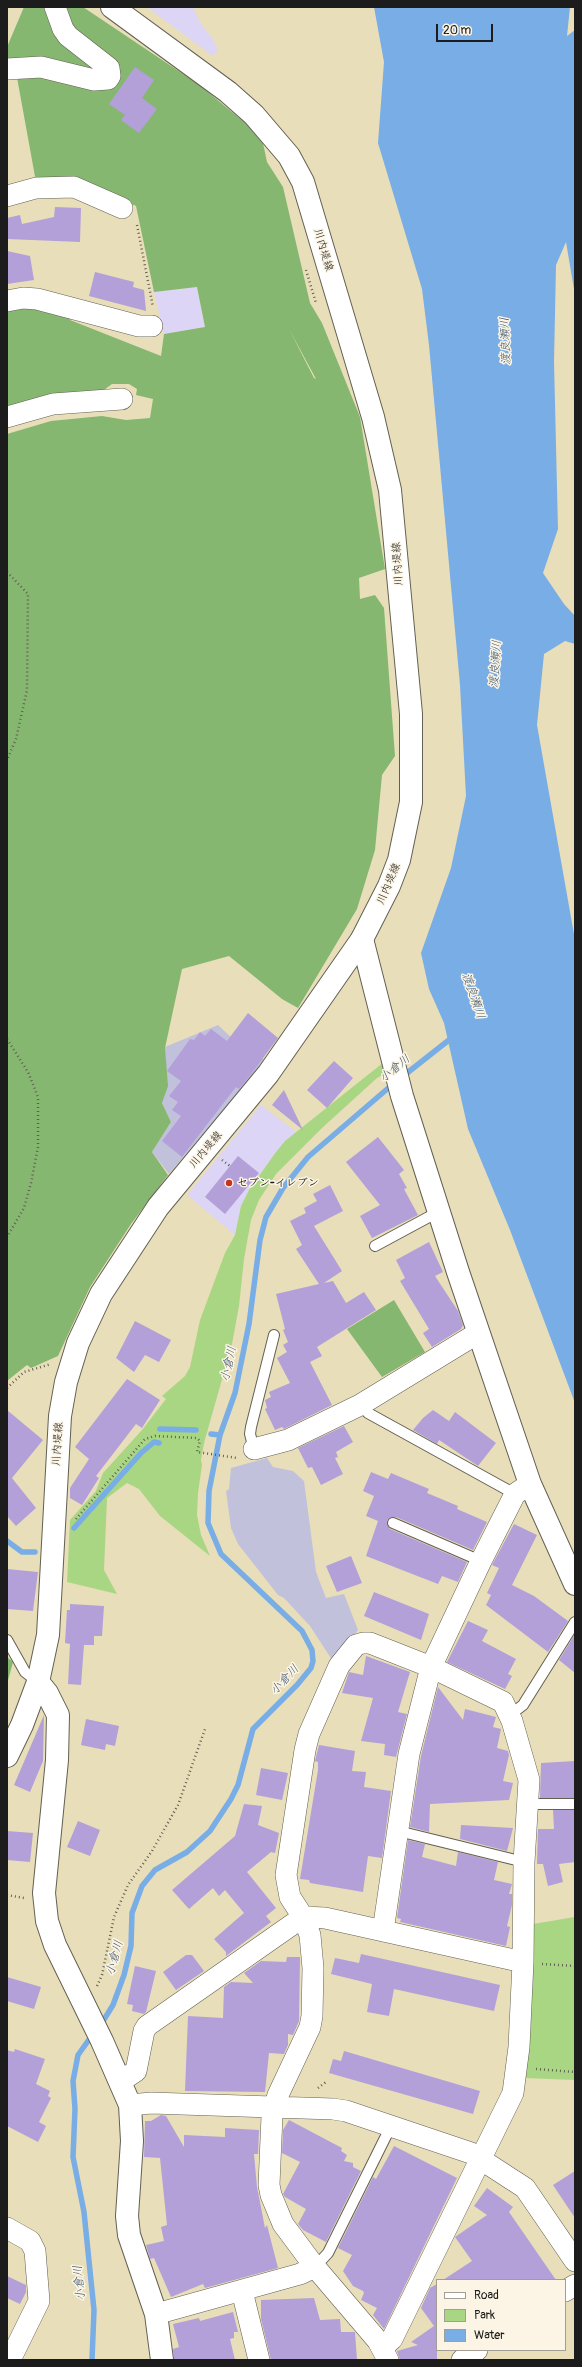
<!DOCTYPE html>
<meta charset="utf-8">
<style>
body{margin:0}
#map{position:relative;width:582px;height:2367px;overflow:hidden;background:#e8deb9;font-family:Pangolin,sans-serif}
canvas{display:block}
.frame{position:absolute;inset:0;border:8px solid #1c1c1c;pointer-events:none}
.legend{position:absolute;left:436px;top:2279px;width:130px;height:72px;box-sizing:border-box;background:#fcf5e5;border:1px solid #a29e95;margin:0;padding:5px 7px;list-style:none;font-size:12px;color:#1c1c1c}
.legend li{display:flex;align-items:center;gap:8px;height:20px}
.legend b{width:20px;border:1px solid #a29e95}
.scale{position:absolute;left:436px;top:24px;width:57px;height:18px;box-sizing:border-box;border:2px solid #1c1c1c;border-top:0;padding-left:5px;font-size:12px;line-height:14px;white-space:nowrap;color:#1c1c1c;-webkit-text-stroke:3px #fcf5e5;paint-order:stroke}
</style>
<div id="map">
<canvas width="582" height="2367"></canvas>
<div class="frame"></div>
<ul class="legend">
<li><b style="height:5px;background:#fff"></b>Road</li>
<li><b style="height:11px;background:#a9d683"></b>Park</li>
<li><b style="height:11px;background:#79ade6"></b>Water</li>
</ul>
<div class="scale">20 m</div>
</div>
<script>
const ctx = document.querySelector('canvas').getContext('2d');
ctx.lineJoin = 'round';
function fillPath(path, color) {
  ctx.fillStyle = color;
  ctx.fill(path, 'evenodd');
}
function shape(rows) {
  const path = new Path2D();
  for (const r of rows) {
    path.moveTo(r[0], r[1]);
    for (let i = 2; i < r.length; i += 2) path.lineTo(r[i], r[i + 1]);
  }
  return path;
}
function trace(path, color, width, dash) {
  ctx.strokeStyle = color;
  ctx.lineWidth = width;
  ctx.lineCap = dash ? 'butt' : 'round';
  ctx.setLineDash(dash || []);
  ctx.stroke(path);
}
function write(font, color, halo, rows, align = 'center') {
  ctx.font = font + ' Pangolin,"Klee One",sans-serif';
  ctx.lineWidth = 3;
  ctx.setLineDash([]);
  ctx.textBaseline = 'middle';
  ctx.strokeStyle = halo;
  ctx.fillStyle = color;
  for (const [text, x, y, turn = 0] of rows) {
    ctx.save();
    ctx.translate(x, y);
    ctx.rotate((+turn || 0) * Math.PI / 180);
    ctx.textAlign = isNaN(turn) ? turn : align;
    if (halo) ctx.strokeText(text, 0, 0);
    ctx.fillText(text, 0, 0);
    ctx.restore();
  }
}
fillPath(shape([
 [147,7,193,7,201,24,213,39,218,50,213,56],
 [197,287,205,327,164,334,154,292],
 [261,1105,296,1132,276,1152,249,1190,241,1206,235,1235,187,1195]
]), '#ddd5f6');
fillPath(shape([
 [218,1025,234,1040,265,1060,169,1174,152,1152,171,1122,162,1103,165,1047],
 [267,1458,273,1467,293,1471,304,1481,316,1572,326,1598,344,1594,358,1630,334,1663,310,1626,284,1598,278,1595,238,1544,231,1528,226,1491,229,1489,231,1468]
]), '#c2c1dc');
fillPath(shape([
 [384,1062,386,1073,377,1078,322,1128,276,1174,259,1200,251,1220,244,1259,239,1306,232,1344,204,1443,201,1460,202,1465,198,1493,197,1515,201,1535,210,1556,160,1516,139,1489,127,1483,107,1498,104,1570,117,1594,67,1582,70,1520,96,1491,103,1473,142,1430,166,1399,162,1396,185,1376,190,1367,200,1320,225,1253,235,1235,241,1206,249,1190,276,1152,285,1141],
 [575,1917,575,2080,524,2078,533,1924]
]), '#a9d683');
fillPath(shape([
 [24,7,83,7,198,84,249,126,263,143,267,162,283,187,310,303,322,323,360,417,385,569,359,578,360,599,375,595,384,608,395,756,382,775,375,850,357,909,298,1008,282,999,229,956,182,969,165,1048,168,1086,162,1103,171,1122,152,1152,168,1175,131,1224,90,1287,58,1356,31,1368,27,1365,7,1381,7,434,51,421,102,416,126,420,150,418,153,399,136,395,137,389,129,384,112,384,97,395,7,407,7,309,26,304,72,314,70,320,161,356,164,334,205,327,197,287,154,292,136,206,77,178,36,182,16,72,7,64,7,47],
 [289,329,316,379,314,378],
 [394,1300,425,1352,382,1377,347,1329],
 [7,1657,13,1662,7,1684]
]), '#86b771');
fillPath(shape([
 [374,7,570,7,567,36,575,30,575,295,566,242,556,265,554,362,558,529,543,573,564,604,575,616,575,644,565,641,544,654,537,725,575,940,575,1403,510,1230,468,1129,444,1023,429,989,421,953,451,868,466,796,460,685,429,345,422,289,378,143,384,62]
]), '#79ade6');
trace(shape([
 [402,1077,454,1036],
 [160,1429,196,1430],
 [211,1434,220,1435],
 [74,1528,141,1453,154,1442,159,1443],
 [7,1541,22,1552,35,1552],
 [100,2026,113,2005,124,1975,131,1946,132,1913,142,1886,155,1870,187,1852,210,1831,231,1799,238,1785,253,1729,297,1685,311,1668,313,1661,312,1650,302,1631,221,1554,208,1523,209,1491,220,1435,235,1393,249,1324,260,1240,266,1217,283,1188,308,1157,393,1084],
 [92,2360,94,2310,84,2212,73,2157,75,2109,73,2081,78,2055,93,2034]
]), '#79ade6', 5.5);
fillPath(shape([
 [135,67,154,80,142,98,157,109,139,133,121,120,125,115,109,104],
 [55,207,81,208,80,242,7,239,7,218,20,215,22,224,54,217],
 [7,251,30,256,34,280,7,284],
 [95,272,134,282,133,287,144,290,146,311,89,296],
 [248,1013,278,1038,249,1077,239,1089,236,1087,182,1157,162,1141,181,1116,172,1110,178,1102,169,1096,181,1081,167,1071,190,1039,194,1040,200,1032,205,1036,211,1029,227,1041],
 [334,1061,353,1078,327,1108,307,1090],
 [284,1090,303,1130,272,1105],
 [378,1137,404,1170,399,1174,407,1188,404,1189,418,1215,372,1238,360,1216,380,1205,346,1162],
 [238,1156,259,1173,225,1214,205,1197],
 [330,1185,343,1211,314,1226,342,1271,324,1283,333,1281,346,1303,364,1292,376,1310,317,1347,322,1356,310,1362,332,1405,284,1429,282,1427,275,1430,265,1409,267,1408,265,1400,271,1397,269,1392,290,1383,277,1358,287,1352,283,1345,288,1342,283,1330,285,1329,276,1294,319,1284,296,1249,302,1245,290,1221,306,1213,304,1208,317,1201,313,1194],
 [429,1242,443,1272,435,1276,458,1311,463,1325,461,1329,432,1347,423,1333,429,1329,400,1281,405,1278,396,1260],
 [135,1321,171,1340,159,1362,145,1355,134,1372,116,1358],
 [127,1379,160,1400,142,1428,136,1424,96,1476,99,1478,82,1505,70,1498,70,1488,89,1459,75,1447],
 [7,1410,43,1440,12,1478,36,1508,16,1526,7,1516],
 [433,1410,449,1421,455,1412,496,1443,478,1466,439,1440,437,1444,413,1430,423,1418],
 [344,1426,353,1442,336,1452,338,1457,335,1458,343,1474,321,1485,312,1467,308,1468,298,1448],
 [371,1472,388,1479,391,1473,429,1489,427,1493,458,1506,457,1509,487,1522,473,1550,396,1517,387,1520,387,1524,390,1529,467,1562,458,1582,442,1576,438,1584,366,1556,378,1521,366,1516,374,1496,363,1491],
 [514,1524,537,1535,512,1585,534,1596,568,1621,548,1652,486,1605,491,1595,487,1593,499,1568,492,1565],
 [351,1556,362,1583,337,1592,326,1566],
 [7,1569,38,1572,33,1611,7,1609],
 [374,1592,429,1614,421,1640,364,1616],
 [70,1604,104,1606,102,1636,94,1636,94,1645,84,1645,81,1685,68,1684,70,1644,65,1643,67,1610,70,1610],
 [468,1621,488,1630,482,1641,516,1659,508,1674,512,1676,505,1689,447,1662],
 [575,1634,575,1673,559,1660],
 [366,1656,410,1672,398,1712,407,1714,396,1757,384,1755,385,1744,361,1741,373,1698,342,1693,349,1672,363,1675],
 [438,1687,463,1720,465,1709,496,1717,493,1727,501,1729,497,1748,508,1751,509,1755,503,1781,513,1783,509,1800,430,1804,429,1832,410,1827,421,1756],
 [44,1715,43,1761,30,1792,14,1785],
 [86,1719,119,1726,115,1746,106,1744,105,1750,81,1745],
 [319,1745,355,1751,352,1771,366,1772,364,1787,391,1791,382,1858,368,1856,363,1892,310,1883,309,1880,300,1879,318,1770,318,1762,315,1761],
 [575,1761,575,1798,540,1798,541,1763],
 [261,1768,288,1773,282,1800,256,1795],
 [244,1804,262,1806,258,1825,279,1833,275,1853,271,1852,247,1872,276,1908,266,1916,271,1922,226,1956,226,1952,214,1939,244,1913,225,1890,219,1896,213,1888,189,1909,172,1890,235,1836],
 [553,1810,575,1810,575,1862,559,1864,563,1882,548,1886,543,1864,537,1864,538,1829,554,1829],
 [78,1821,100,1830,90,1856,67,1847],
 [461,1825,513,1828,507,1851,460,1839],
 [7,1831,33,1833,30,1862,7,1860],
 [408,1840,425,1844,422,1857,456,1866,458,1852,498,1862,494,1880,512,1884,509,1894,512,1894,512,1905,507,1926,510,1927,506,1946,400,1922,401,1919,397,1918],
 [361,1954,500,1985,494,2011,394,1989,389,2016,367,2012,372,1984,331,1974,335,1958,359,1963],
 [186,1955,192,1955,204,1971,176,1990,163,1972],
 [287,1957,300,1957,299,2021,293,2035,288,2034,288,2045,284,2054,269,2053,265,2092,185,2091,188,2016,223,2018,224,1987,231,1982,253,1983,244,1973,261,1961,286,1962],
 [135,1966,156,1971,146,2012,144,2014,132,2011,133,2005,127,2004],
 [7,1977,41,1987,34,2009,7,2001],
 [15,2049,45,2059,36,2084,50,2091,48,2096,51,2098,39,2122,46,2126,38,2142,7,2126,7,2050,14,2052],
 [344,2051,480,2091,473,2114,329,2073,333,2059,341,2061],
 [161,2115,166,2116,184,2147,184,2135,225,2137,225,2128,259,2130,258,2154,254,2154,257,2187,265,2228,267,2225,278,2268,205,2288,203,2284,171,2297,154,2258,150,2259,146,2245,164,2241,161,2227,167,2225,160,2158,144,2157,145,2121,151,2121],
 [289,2120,342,2148,341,2151,347,2155,344,2161,353,2163,353,2167,361,2171,326,2242,303,2230,298,2224,306,2209,285,2197,283,2194,300,2162,282,2153,283,2130],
 [394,2146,457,2178,384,2329,373,2315,377,2308,361,2300,364,2293,363,2291,353,2286,343,2271,352,2255,338,2248,373,2177,376,2179],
 [575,2171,575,2218,553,2185],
 [487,2188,513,2207,509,2212,556,2280,443,2280,472,2261,455,2237,487,2215,474,2206],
 [7,2276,26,2285,26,2292,20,2304,7,2298],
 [437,2284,437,2360,400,2360,397,2351,418,2345,411,2342,434,2326,421,2308,430,2288],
 [314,2298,320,2320,340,2319,341,2332,355,2332,357,2360,271,2360,261,2319,261,2300],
 [233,2312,238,2332,234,2332,234,2338,230,2339,235,2360,174,2360,173,2349,179,2347,173,2324,199,2318,200,2321]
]), '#b3a0d8');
const service = shape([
 [375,1246,438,1212],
 [360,1405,368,1413,515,1494],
 [254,1449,250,1434,251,1427,274,1335],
 [393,1523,481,1561],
 [7,1640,25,1672,38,1682],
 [510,1715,523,1705,575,1622],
 [528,1804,575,1804],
 [398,1831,524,1862],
 [315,2267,328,2253,391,2126]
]);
const minor = shape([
 [7,69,41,67,94,80,108,79,110,76,109,68,68,36,63,29,55,7],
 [7,196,36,188,74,187,122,208],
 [7,301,23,298,37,299,139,326,152,326],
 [7,417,53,404,122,399],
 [254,1449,288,1440,360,1405,478,1333],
 [383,1931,409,1754,431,1667,481,1561,515,1494,530,1484],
 [121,2081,136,2071,144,2031,147,2026,303,1917,325,1918,523,1962],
 [130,2105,151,2103,333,2109,346,2111,471,2153,525,2188,575,2261],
 [7,2228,30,2241,35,2251,39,2301,10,2360],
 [242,2291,259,2360],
 [565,2291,575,2285],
 [156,2314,300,2274,315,2267],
 [382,2348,392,2339,513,2093,519,2047,523,1962,524,1862,529,1780,512,1721,503,1702,431,1667,370,1643,363,1643,356,1645,339,1666,309,1734,305,1750,286,1875,290,1897,303,1917,310,1935,313,1968,312,2016,310,2027,278,2095,272,2116,269,2185,271,2195,283,2224,315,2267,378,2341,388,2360],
 [462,2360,477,2350]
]);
const tertiary = shape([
 [362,939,402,1096,458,1272,530,1484,575,1584],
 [38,1682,47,1693,58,1715,57,1760,44,1893,47,1921,55,1945,102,2041,130,2105,132,2141,127,2216,129,2235,156,2314,162,2360]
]);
const secondary = shape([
 [7,1756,22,1725,38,1682,48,1635,60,1416,66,1382,78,1343,101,1294,158,1207,268,1074,362,939,389,886,399,860,411,802,411,714,390,490,373,417,303,182,289,156,254,115,228,92,112,7]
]);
trace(service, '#636053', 12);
trace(minor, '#636053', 22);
trace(tertiary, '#636053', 24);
trace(secondary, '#636053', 24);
trace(shape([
 [137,225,153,307],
 [306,270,316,303],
 [7,572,28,594,27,690,16,739,7,760],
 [7,1039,28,1072,38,1097,38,1147,31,1183,24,1208,7,1237],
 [222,1160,230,1166],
 [7,1388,24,1372,51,1364],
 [76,1519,145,1439,155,1436,197,1438,200,1441,197,1452,237,1458],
 [7,1895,24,1898],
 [542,1964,575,1966],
 [97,1986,102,1975,114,1917,128,1885,152,1851,178,1805,205,1729],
 [536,2069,575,2072],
 [318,2088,326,2082]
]), '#636053', 2.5, [1, 3]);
trace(service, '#fff', 10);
trace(minor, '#fff', 21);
trace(tertiary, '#fff', 22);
trace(secondary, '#fff', 22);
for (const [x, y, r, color] of [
 [229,1183,4,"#c8321e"]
]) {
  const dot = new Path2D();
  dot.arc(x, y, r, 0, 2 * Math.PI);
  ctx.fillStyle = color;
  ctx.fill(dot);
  trace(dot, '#fcf5e5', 1.5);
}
write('11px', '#1c1c1c', '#fcf5e5', [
 ["川内堤線",323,250,73],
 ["川内堤線",398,564,-94],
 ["川内堤線",389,884,-67],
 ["川内堤線",206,1150,-50],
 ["川内堤線",58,1444,-86]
]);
write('bold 11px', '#1c1c1c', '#fcf5e5', [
 ["セブン-イレブン",237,1183]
], 'left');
write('italic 12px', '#41566d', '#fcf5e5', [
 ["渡良瀬川",506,341,-92],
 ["渡良瀬川",496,664,-86],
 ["渡良瀬川",473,996,71],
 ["小倉川",395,1069,-39],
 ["小倉川",229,1364,-78],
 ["小倉川",285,1680,-47],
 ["小倉川",115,1958,-75],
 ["小倉川",80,2283,-96]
]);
</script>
